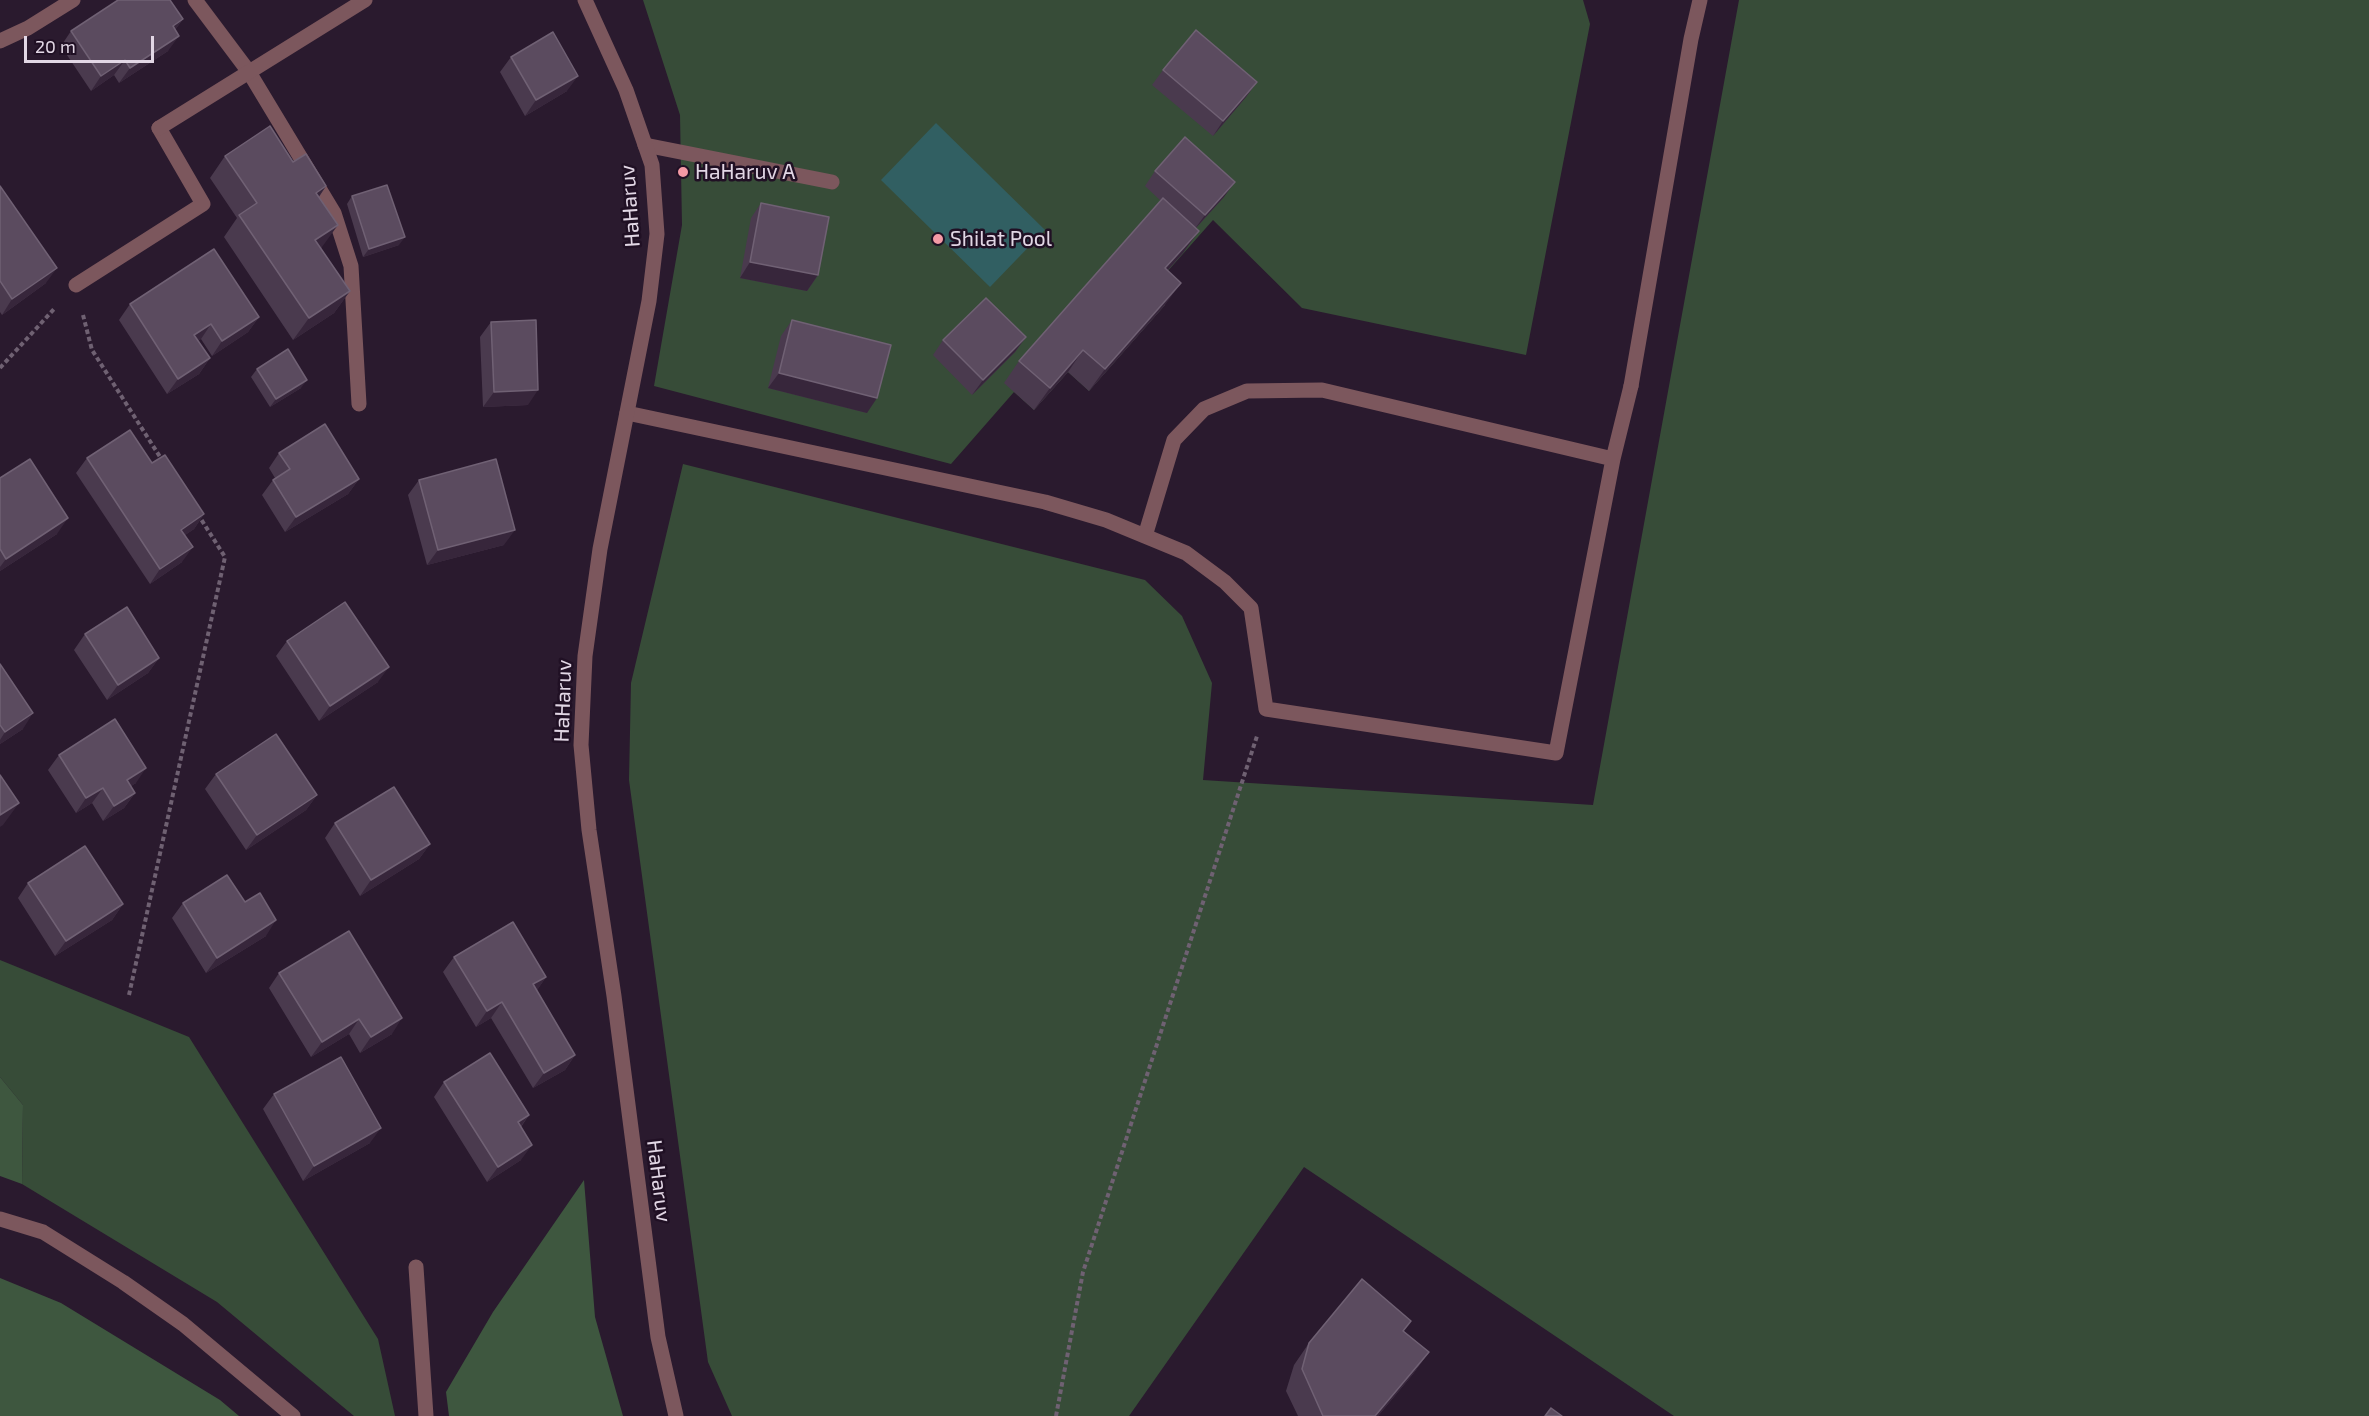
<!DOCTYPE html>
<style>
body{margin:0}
#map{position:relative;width:2369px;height:1416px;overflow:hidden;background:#2a1a2e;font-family:"Exo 2",sans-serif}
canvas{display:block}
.scale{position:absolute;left:24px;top:36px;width:130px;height:27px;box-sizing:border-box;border:3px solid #e2d7e5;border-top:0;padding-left:8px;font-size:18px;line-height:21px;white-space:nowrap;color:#e2d7e5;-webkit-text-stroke:4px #201024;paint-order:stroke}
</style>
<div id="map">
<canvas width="2369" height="1416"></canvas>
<div class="scale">20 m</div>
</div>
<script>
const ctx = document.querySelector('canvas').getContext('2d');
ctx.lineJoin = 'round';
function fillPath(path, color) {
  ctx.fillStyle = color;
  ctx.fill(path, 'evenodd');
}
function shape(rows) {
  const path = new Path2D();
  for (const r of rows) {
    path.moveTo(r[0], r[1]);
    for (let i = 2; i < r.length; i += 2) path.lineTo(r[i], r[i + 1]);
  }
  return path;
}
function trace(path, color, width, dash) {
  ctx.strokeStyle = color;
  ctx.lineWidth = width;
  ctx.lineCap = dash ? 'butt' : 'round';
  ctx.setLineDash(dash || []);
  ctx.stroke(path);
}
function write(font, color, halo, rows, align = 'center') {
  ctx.font = font + ' "Exo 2",sans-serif';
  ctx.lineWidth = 5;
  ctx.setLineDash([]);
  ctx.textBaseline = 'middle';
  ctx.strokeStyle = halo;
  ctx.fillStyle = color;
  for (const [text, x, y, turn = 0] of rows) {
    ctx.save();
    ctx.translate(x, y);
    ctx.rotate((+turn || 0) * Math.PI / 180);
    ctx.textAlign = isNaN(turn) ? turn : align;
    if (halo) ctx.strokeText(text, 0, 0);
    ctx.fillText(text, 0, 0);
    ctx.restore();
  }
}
fillPath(shape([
 [643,0,1583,0,1590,24,1526,355,1302,308,1213,220,1151,290,1165,305,1089,391,1068,372,1034,410,1014,392,951,464,654,386,682,225,680,115],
 [1739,0,2369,0,2369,1416,1674,1416,1304,1167,1129,1416,732,1416,708,1362,629,780,631,683,683,464,1145,580,1182,616,1212,683,1203,780,1593,805],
 [0,960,189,1037,378,1339,395,1416,354,1416,217,1302,22,1184,23,1105,0,1077]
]), '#374c38');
fillPath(shape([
 [0,1077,23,1105,22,1184,0,1176],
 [584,1180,595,1317,623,1416,449,1416,446,1392,493,1312],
 [0,1278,61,1303,220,1400,239,1416,0,1416]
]), '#3e573f');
fillPath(shape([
 [936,123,1045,230,990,287,881,180]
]), '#315f62');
trace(shape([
 [83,315,92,350,162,460],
 [0,368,55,308],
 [129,995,225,557,199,516],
 [1056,1416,1083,1272,1257,736]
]), '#6f6172', 4, [4.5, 3]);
trace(shape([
 [195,0,249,72,334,213,351,266,359,404],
 [0,41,28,28,73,0],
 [645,145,832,182],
 [76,285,203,204,159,128],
 [627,413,1045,502,1106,520,1186,553,1225,582,1251,608,1266,709,1556,753,1613,459,1631,386],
 [1145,536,1174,440,1204,409,1247,391,1322,390,1613,459],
 [416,1267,426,1416]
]), '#7c575d', 15);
trace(shape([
 [159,128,365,0],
 [1631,386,1691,39,1700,0],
 [0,1219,43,1232,123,1282,183,1324,293,1416]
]), '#7c575d', 15);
trace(shape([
 [585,0,626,90,652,165,657,234,649,301,600,549,585,656,581,745,589,830,614,996,658,1337,676,1416]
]), '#7c575d', 15);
fillPath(shape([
 [183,19,175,30,168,51,119,83,114,75,91,91,61,46,71,31],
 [511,57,567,91,525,116,500,72],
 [1163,70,1257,82,1246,97,1213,136,1152,85],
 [225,156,293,162,326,186,319,197,322,247,321,248,350,291,334,313,293,340,224,237,237,218,210,178],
 [1155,171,1224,197,1196,228,1183,253,1168,270,1165,305,1089,391,1068,372,1034,410,1004,383,1019,361,1161,201,1145,186],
 [0,186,46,283,2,315,0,312],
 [352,196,399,245,363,257,347,204],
 [761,203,818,275,807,291,740,278,751,218],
 [130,304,259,317,248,332,212,356,201,339,198,340,210,358,199,374,167,394,119,320],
 [792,320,867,413,768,388,781,336],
 [491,322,528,405,483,407,480,337],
 [1026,337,1015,352,972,395,933,355,943,340],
 [257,369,301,388,270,407,251,377],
 [279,453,359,479,348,494,285,532,262,495,273,480,275,478,269,468],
 [87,458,152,463,204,514,194,529,185,535,182,562,150,584,76,473],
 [0,478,57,534,0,571],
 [419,480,504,545,427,565,408,495],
 [85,634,159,658,148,673,107,700,74,650],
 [287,641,378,682,319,721,276,656],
 [0,664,23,729,0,744],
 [59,755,136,783,131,786,135,793,124,808,103,821,92,803,76,813,48,770],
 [216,774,317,795,306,810,246,850,205,789],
 [335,823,430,844,419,859,360,896,325,838],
 [28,883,123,904,112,920,55,956,18,898],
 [245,902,266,936,206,973,172,918,183,903],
 [454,957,546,977,537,990,575,1055,565,1070,533,1088,491,1018,476,1027,443,972],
 [279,973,392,1034,360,1053,349,1034,311,1057,269,988],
 [444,1082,529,1115,521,1127,521,1160,487,1182,434,1097],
 [274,1094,370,1143,303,1181,263,1109],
 [1404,1331,1429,1352,1413,1374,1378,1416,1298,1416,1286,1391,1294,1365,1309,1343]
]), '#4a3a4e');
fillPath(shape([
 [183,19,172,34,173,26],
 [179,36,168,51,119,83,130,68],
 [125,60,114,75,91,91,101,76],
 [578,76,567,91,525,116,536,100],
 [1257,82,1246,97,1213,136,1223,121],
 [1235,182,1224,197,1194,230,1205,215],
 [326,186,311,208,316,193],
 [338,225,322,247,300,262,315,240],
 [1199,231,1183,253,1150,290,1165,268],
 [405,237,399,245,363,257,369,249],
 [750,262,818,275,807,291,740,278],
 [57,268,46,283,2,315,12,299],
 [1181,283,1165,305,1089,391,1105,369],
 [350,291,334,313,293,340,309,318],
 [259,317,248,332,212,356,222,341],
 [211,324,201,339,184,350,194,335],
 [1026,337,1015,352,972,395,983,380],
 [1083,350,1068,372,1034,410,1050,388],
 [210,358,199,374,167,394,178,379],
 [779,373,877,398,867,413,768,388],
 [307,380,301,388,270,407,276,399],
 [538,390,528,405,483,407,494,392],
 [359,479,348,494,285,532,296,517],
 [204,514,194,529,170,545,181,530],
 [68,518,57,534,0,571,0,567,6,559],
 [515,530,504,545,427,565,438,550],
 [193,547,182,562,150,584,160,569],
 [159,658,148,673,107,700,118,685],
 [389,667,378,682,319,721,330,706],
 [33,713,23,729,0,744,0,740,5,732],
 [146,768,136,783,116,795,127,780],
 [103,788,92,803,76,813,86,798],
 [135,793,124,808,103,821,114,806],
 [317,795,306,810,246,850,257,835],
 [19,803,3,825,0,827,0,815],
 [430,844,419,859,360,896,371,880],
 [123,904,112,920,55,956,66,941],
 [276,920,266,936,206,973,217,958],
 [546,977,536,992,533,984],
 [502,1002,491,1018,476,1027,487,1011],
 [402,1018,392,1034,360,1053,371,1037],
 [359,1019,349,1034,311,1057,322,1042],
 [575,1055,565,1070,533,1088,544,1073],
 [529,1115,518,1130,518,1122],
 [381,1128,370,1143,303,1181,314,1166],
 [532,1145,521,1160,487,1182,498,1167],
 [1429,1352,1413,1374,1378,1416,1375,1416]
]), '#37263b');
const building = shape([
 [118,0,170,0,183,19,173,26,179,36,130,68,125,60,101,76,71,31,118,0],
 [1196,30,1257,82,1223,121,1163,70,1196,30],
 [553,32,578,76,536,100,511,57,553,32],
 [270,126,293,162,306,154,326,186,316,193,338,225,315,240,350,291,309,318,239,215,257,203,225,156,270,126],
 [1185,137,1235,182,1205,215,1155,171,1185,137],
 [387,185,405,237,369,249,352,196,387,185],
 [0,186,57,268,12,299,0,281,0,186],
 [1163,198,1199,231,1165,268,1181,283,1105,369,1083,350,1050,388,1019,361,1163,198],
 [761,203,829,217,818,275,750,262,761,203],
 [214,249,259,317,222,341,211,324,194,335,210,358,178,379,130,304,214,249],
 [986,298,1026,337,983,380,943,340,986,298],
 [536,320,538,390,494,392,491,322,536,320],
 [792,320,891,345,877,398,779,373,792,320],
 [288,349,307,380,276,399,257,369,288,349],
 [325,424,359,479,296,517,273,480,290,469,279,453,325,424],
 [130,430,152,463,165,455,204,514,181,530,193,547,160,569,87,458,130,430],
 [30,459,68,518,6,559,0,549,0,478,30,459],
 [496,459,515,530,438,550,419,480,496,459],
 [345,602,389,667,330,706,287,641,345,602],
 [127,607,159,658,118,685,85,634,127,607],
 [0,664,33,713,5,732,0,725,0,664],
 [115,719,146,768,127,780,135,793,114,806,103,788,86,798,59,755,115,719],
 [276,734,317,795,257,835,216,774,276,734],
 [0,775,19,803,0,815,0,775],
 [394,787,430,844,371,880,335,823,394,787],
 [85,846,123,904,66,941,28,883,85,846],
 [227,875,245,902,260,893,276,920,217,958,183,903,227,875],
 [513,922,546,977,533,984,575,1055,544,1073,502,1002,487,1011,454,957,513,922],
 [349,931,402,1018,371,1037,359,1019,322,1042,279,973,349,931],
 [490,1053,529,1115,518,1122,532,1145,498,1167,444,1082,490,1053],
 [341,1057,381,1128,314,1166,274,1094,341,1057],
 [1362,1279,1411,1321,1403,1331,1429,1352,1375,1416,1323,1416,1302,1369,1309,1343,1362,1279],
 [1551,1408,1562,1416,1545,1416,1551,1408]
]);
fillPath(building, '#5b4b5f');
trace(building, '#706174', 1.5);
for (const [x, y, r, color] of [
 [683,172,6,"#f49aa5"],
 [938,239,6,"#f49aa5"]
]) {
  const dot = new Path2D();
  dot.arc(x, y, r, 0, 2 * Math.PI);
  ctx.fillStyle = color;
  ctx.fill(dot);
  trace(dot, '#201024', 2);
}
write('21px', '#e2d7e5', '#201024', [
 ["HaHaruv A",695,172],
 ["Shilat Pool",950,239]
], 'left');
write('21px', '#e2d7e5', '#201024', [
 ["HaHaruv",630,206,-94],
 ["HaHaruv",563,701,-88],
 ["HaHaruv",659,1181,83]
]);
</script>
